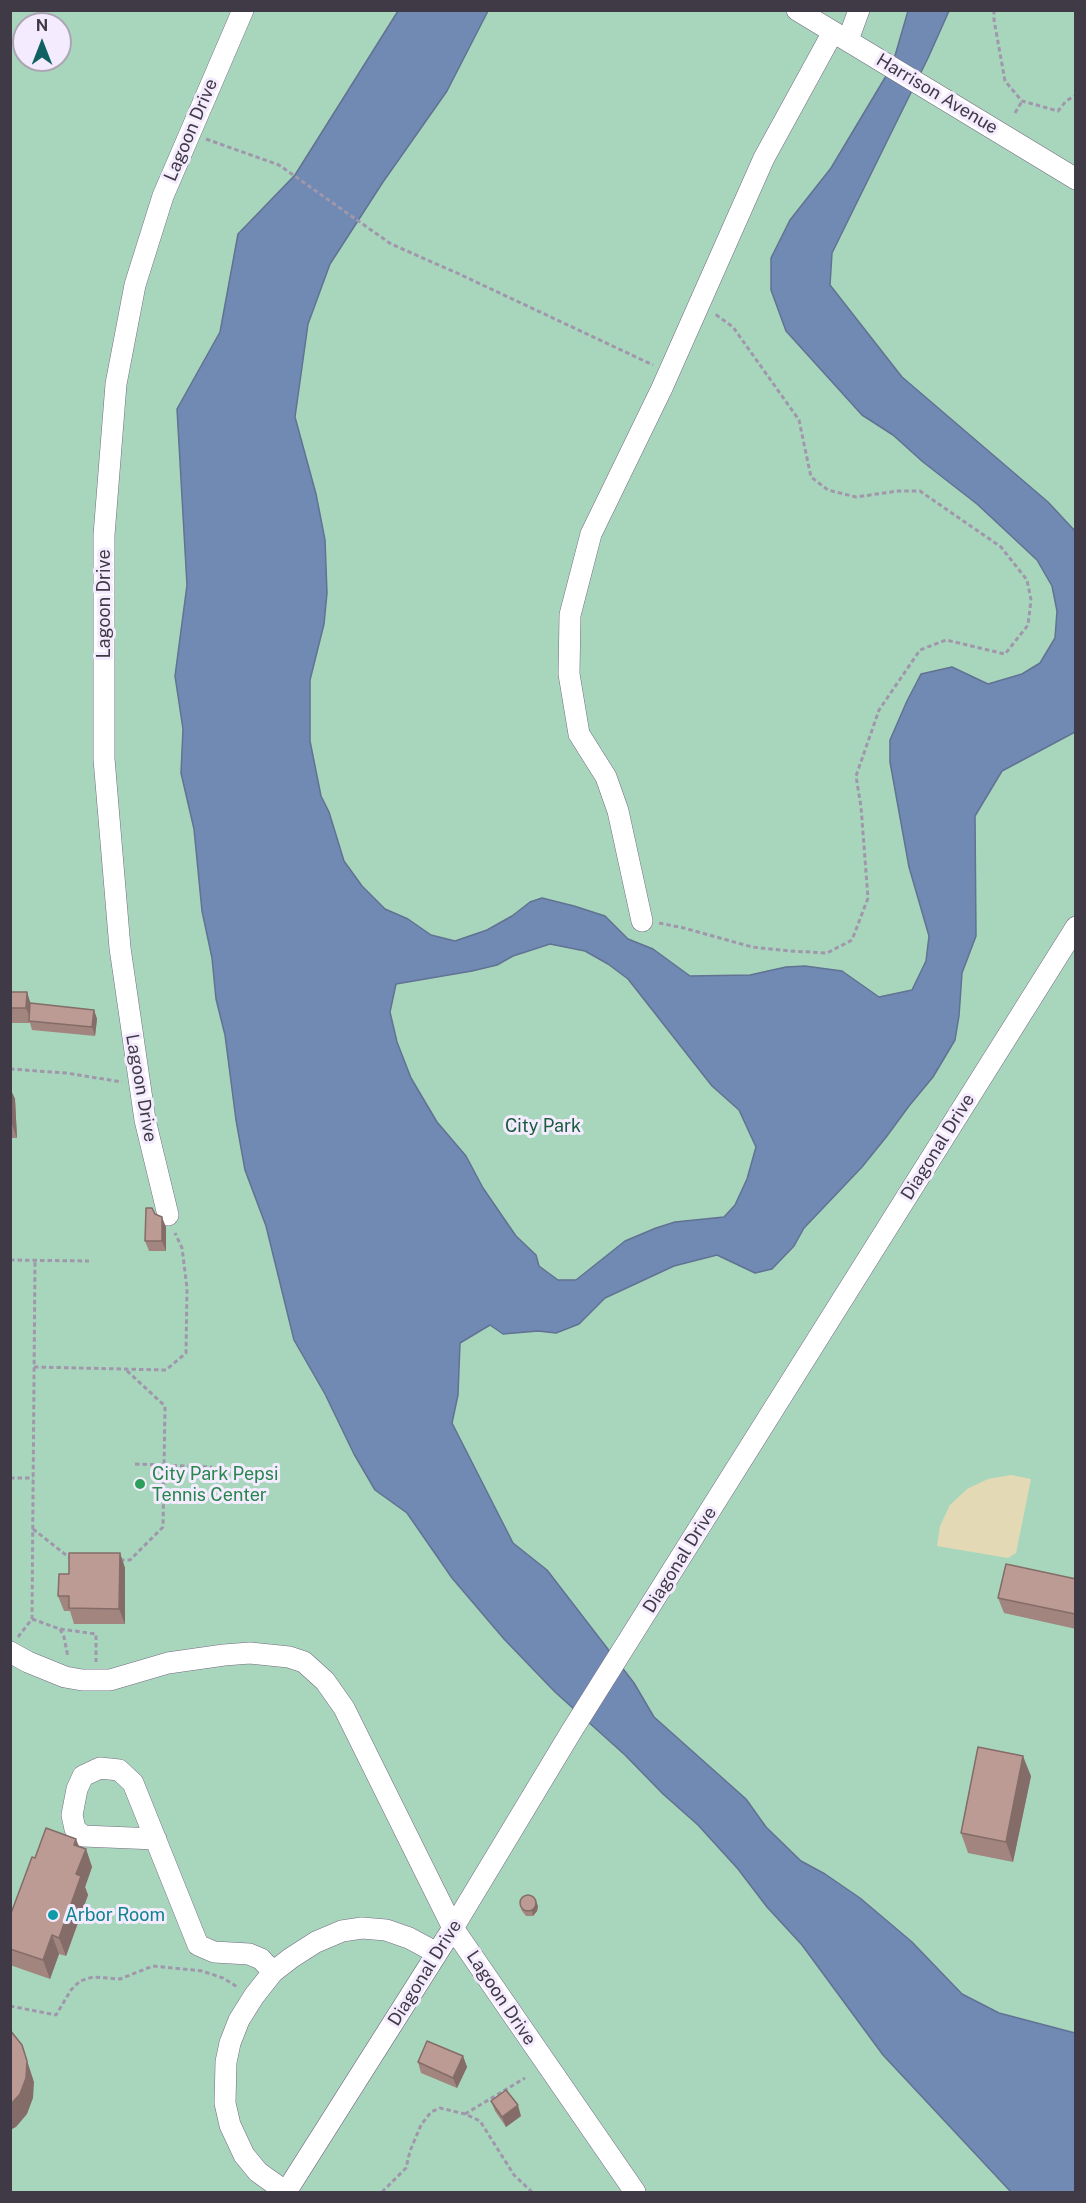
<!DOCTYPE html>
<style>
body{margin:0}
#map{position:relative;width:1086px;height:2203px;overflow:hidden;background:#e9ddf9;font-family:"Public Sans",sans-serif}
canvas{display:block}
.frame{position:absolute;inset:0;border:12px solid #3f3a45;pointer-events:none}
.north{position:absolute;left:12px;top:12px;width:60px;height:60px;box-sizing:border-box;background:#f4ecfe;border:2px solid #aca5b4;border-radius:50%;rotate:0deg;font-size:16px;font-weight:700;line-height:24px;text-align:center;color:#3f3a45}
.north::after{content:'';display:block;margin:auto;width:21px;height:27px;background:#106262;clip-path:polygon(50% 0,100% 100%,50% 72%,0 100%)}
</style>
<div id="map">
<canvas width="1086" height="2203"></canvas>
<div class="frame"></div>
<div class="north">N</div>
</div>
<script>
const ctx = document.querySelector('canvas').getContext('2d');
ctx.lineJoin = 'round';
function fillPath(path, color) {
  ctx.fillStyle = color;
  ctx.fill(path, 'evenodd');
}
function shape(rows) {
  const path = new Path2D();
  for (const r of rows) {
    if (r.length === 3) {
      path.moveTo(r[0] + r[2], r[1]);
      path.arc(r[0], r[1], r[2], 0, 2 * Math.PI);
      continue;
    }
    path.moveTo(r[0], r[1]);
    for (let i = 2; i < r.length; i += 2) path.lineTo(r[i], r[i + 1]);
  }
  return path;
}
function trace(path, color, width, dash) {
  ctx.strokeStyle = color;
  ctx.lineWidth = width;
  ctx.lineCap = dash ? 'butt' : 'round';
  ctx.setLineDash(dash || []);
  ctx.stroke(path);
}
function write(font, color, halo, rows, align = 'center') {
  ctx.font = font + ' "Public Sans",sans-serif';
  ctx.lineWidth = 6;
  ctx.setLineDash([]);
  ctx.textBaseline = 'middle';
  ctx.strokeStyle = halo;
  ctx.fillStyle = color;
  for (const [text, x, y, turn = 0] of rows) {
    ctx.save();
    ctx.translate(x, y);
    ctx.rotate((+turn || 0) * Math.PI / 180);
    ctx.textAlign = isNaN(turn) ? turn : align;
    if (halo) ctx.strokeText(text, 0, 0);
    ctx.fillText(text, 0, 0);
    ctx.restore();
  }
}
fillPath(shape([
 [11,11,1075,11,1075,2192,11,2192],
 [24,24,60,24,60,60,24,60]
]), '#a8d6bd');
fillPath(shape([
 [1011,1475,1031,1479,1016,1553,1008,1558,937,1546,940,1526,950,1505,967,1489,988,1479]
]), '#e3dab5');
const water = shape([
 [398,11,488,11,447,91,383,182,330,264,308,324,295,417,316,494,325,540,327,593,324,624,310,680,310,741,321,796,329,812,344,861,362,886,385,909,408,919,431,935,455,941,487,930,512,916,530,902,542,898,574,906,605,916,628,939,653,949,690,976,750,975,786,967,805,966,842,971,879,997,912,990,926,961,929,936,909,867,890,762,890,740,907,701,921,674,952,667,988,684,1022,674,1040,663,1055,638,1057,611,1052,586,1037,560,977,504,923,462,893,435,862,415,786,331,771,290,771,258,790,220,831,168,892,66,908,11,949,11,928,58,832,253,830,285,902,377,1048,502,1075,531,1075,732,1002,771,975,816,976,936,962,973,959,1016,955,1040,933,1077,909,1106,887,1136,862,1167,804,1228,794,1246,772,1269,755,1273,717,1255,674,1266,605,1298,579,1324,556,1333,538,1331,503,1334,490,1325,460,1343,458,1395,452,1423,513,1543,547,1570,634,1683,654,1717,746,1799,766,1827,801,1861,825,1874,860,1898,912,1942,962,1994,999,2013,1075,2033,1075,2192,1011,2192,883,2055,802,1945,767,1907,738,1869,698,1825,663,1794,625,1755,555,1692,504,1639,452,1578,407,1513,375,1490,354,1454,325,1394,294,1340,266,1226,245,1170,236,1120,225,1035,216,999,212,958,202,911,194,829,181,773,183,729,175,676,187,585,177,409,220,332,238,234,295,175,398,11],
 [550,944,585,951,608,964,628,979,712,1086,739,1110,756,1147,747,1179,735,1205,724,1217,675,1222,656,1228,625,1241,576,1280,558,1280,539,1266,536,1255,516,1236,483,1188,466,1156,437,1122,411,1078,397,1042,390,1012,396,984,472,971,497,965,513,956,550,944]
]);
fillPath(water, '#708ab3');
trace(water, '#617292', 1.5);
const minor = shape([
 [797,10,1076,179],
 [848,40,859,10],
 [642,921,618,811,606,777,579,734,569,674,570,615,591,534,662,388,764,158,833,32],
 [168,1215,145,1120,120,948,104,759,104,535,116,384,135,285,163,196,243,10],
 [10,1652,28,1662,65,1677,82,1680,110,1680,168,1663,224,1655,250,1653,289,1657,304,1662,325,1681,344,1708,453,1928,635,2192],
 [156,1839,83,1836,75,1829,72,1815,77,1789,83,1776,100,1768,119,1770,133,1783,198,1945,214,1952,249,1954,261,1959,273,1972],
 [286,2192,453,1928,571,1732,1076,927],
 [286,2192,258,2172,244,2155,230,2125,225,2103,226,2062,230,2043,239,2020,254,1996,273,1972,291,1958,316,1942,342,1931,362,1928,386,1930,409,1938,437,1953]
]);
trace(minor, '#746982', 22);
trace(shape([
 [994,10,994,20,1005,81,1022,101,1058,111,1066,101,1076,95],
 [1015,113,1022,101],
 [206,139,279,165,391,244,457,273,653,365],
 [659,923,684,928,752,947,790,951,827,953,852,940,868,898,861,807,856,776,879,710,920,650,946,640,1005,654,1028,625,1031,600,1027,580,1001,547,920,491,898,491,856,497,828,490,811,477,799,420,733,327,715,314],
 [10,1069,66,1073,122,1082],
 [10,1260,89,1261],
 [34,1367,166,1370,186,1353,187,1288,182,1248,175,1233],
 [135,1464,212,1467],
 [10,1478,33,1478],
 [33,1529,71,1559],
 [120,1560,130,1560,163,1527,165,1406,125,1369],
 [32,1619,60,1629,96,1634,96,1662],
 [60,1629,64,1637,68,1657],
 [18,1637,32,1619,35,1260],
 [10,2006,56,2015,71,1990,80,1981,93,1977,120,1979,153,1966,202,1971,223,1978,239,1988],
 [465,2114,525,2078],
 [382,2192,406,2168,410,2151,421,2125,431,2112,440,2108,465,2114,480,2121,514,2175,532,2192]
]), '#a097ac', 3, [4.5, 3]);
trace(minor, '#fff', 21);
fillPath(shape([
 [10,992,27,992,30,1003,94,1010,97,1019,95,1036,32,1030,30,1023,10,1023],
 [10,1088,15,1099,17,1138,10,1138],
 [155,1214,166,1227,166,1251,149,1251,145,1241],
 [120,1553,125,1568,125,1624,74,1624,70,1611,64,1611,58,1596,69,1574],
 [1076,1579,1076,1629,1004,1613,998,1598],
 [1031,1776,1013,1862,968,1853,961,1833],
 [79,1846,86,1849,92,1867,85,1887,88,1895,66,1956,59,1954,50,1979,10,1965,10,1916,35,1858],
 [520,1906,538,1906,537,1911,533,1916,526,1916,522,1911],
 [463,2056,467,2067,457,2088,421,2073,418,2062],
 [491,2101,521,2116,506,2127,495,2111]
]), '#a2857f');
fillPath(shape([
 [27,992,32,1008,32,1023,26,1008],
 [94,1010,97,1019,95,1036,92,1027],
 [10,1088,15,1099,17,1138,11,1122],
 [162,1217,166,1227,166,1251,162,1241],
 [120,1553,125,1568,125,1624,119,1609],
 [1023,1756,1031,1776,1013,1862,1006,1842],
 [76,1839,83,1856,86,1849,92,1867,85,1887,88,1895,66,1956,59,1938,76,1874,74,1845],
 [536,1901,538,1906,537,1911,533,1916,532,1911],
 [52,1935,59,1954,50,1979,43,1960],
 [22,2045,34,2082,33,2098,27,2114,16,2127,10,2130,10,2105],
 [463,2056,467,2067,457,2088,453,2078],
 [518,2105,521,2116,506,2127,502,2117]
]), '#846c68');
const building = shape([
 [10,992,27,992,26,1008,10,1008,10,992],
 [30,1003,94,1010,92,1027,29,1021,30,1003],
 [146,1208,152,1208,155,1214,162,1217,162,1241,145,1241,146,1208],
 [69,1553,120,1553,119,1609,69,1608,69,1596,58,1596,59,1574,69,1574,69,1553],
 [1006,1564,1076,1579,1075,1614,998,1598,1006,1564],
 [978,1747,1023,1756,1006,1842,961,1833,978,1747],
 [46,1828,76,1839,74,1845,86,1849,76,1874,81,1876,59,1938,52,1935,43,1960,10,1949,10,1916,32,1857,35,1858,46,1828],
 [528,1903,8],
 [10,2030,22,2045,27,2061,26,2078,20,2094,10,2105,10,2030],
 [427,2041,463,2056,453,2078,418,2062,427,2041],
 [506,2090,518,2105,502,2117,491,2101,506,2090]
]);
fillPath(building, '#bc9b94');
trace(building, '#846c68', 1.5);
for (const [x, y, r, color] of [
 [140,1484,6,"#2e9e5b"],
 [53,1915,6,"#0f9aa8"]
]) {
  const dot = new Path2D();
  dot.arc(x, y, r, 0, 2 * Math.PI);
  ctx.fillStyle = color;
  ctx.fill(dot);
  trace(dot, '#f4ecfe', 2);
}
write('18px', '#3f3a45', '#f4ecfe', [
 ["Harrison Avenue",937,94,31],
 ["Lagoon Drive",191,130,-67],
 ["Lagoon Drive",104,604,-90],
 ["Lagoon Drive",141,1088,80],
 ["Diagonal Drive",938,1147,-58],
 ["Diagonal Drive",680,1560,-58],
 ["Diagonal Drive",425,1973,-58],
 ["Lagoon Drive",501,1998,56]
]);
write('18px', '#1b5b3f', '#f4ecfe', [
 ["City Park",543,1126]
]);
write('18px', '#27864d', '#f4ecfe', [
 ["City Park Pepsi",152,1474],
 ["Tennis Center",152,1495]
], 'left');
write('18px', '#0d838f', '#f4ecfe', [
 ["Arbor Room",65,1915]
], 'left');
</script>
